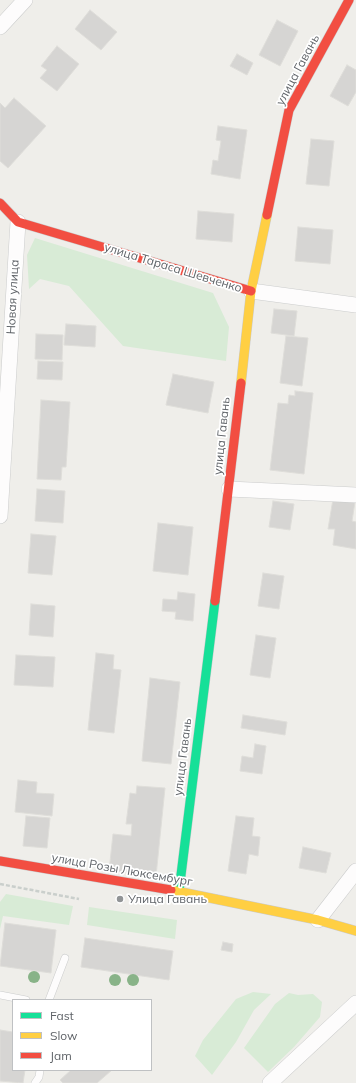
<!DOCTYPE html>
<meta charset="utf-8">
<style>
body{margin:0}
#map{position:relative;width:356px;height:1083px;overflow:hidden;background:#efeeea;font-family:Mulish,sans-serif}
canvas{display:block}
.legend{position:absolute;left:12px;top:999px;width:140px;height:72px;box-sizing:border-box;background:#fff;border:1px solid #bfc1c3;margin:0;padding:5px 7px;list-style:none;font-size:12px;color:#5f6368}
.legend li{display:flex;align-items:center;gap:8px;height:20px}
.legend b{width:20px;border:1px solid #bfc1c3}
</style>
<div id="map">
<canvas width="356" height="1083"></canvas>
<ul class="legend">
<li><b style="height:5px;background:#16e098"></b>Fast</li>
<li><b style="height:5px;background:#ffcf43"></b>Slow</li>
<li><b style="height:5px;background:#f24e42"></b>Jam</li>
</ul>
</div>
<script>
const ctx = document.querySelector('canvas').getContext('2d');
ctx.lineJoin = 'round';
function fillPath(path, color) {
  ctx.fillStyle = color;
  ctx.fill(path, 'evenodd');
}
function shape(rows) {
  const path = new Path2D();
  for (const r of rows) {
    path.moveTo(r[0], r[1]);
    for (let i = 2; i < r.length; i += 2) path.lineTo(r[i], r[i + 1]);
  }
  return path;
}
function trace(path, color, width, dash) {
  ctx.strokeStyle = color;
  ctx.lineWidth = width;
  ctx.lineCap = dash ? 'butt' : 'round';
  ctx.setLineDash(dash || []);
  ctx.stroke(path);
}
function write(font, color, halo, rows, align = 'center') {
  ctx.font = font + ' Mulish,sans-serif';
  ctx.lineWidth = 3.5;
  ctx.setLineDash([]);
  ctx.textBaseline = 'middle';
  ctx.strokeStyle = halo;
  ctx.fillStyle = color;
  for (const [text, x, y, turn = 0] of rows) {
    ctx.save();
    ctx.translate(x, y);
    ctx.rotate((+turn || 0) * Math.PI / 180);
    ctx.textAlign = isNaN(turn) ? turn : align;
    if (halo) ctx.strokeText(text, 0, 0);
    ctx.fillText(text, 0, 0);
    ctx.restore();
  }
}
fillPath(shape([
 [35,238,213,293,229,327,226,361,123,346,69,286,40,279,29,289,27,255],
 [6,894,73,906,69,925,3,916,0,929,0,902],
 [89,907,177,920,175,939,87,925],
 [253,992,271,994,254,1010,236,1042,212,1075,195,1056,203,1040,236,999],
 [289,993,298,995,313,994,322,1002,320,1017,294,1047,268,1072,244,1048,275,1004]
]), '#d8ebd6');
const building = shape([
 [90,10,117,32,101,50,75,29,90,10],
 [277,20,298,31,280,66,259,55,277,20],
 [57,46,79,64,57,91,40,78,47,70,41,66,57,46],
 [237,54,253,63,247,75,230,66,237,54],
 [347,65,356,70,356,92,348,106,330,96,347,65],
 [14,98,46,126,8,168,0,161,0,103,5,108,14,98],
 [218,126,247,130,240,179,211,174,213,160,218,161,221,141,216,140,218,126],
 [311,139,334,141,329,186,306,184,311,139],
 [198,211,234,214,232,242,196,239,198,211],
 [298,227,333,230,330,264,295,261,298,227],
 [274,309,297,311,294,336,271,333,274,309],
 [66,324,96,326,95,347,64,345,66,324],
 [36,334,63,335,62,360,35,359,36,334],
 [286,336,308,338,302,386,280,383,286,336],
 [38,361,63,362,62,380,37,379,38,361],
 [173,374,214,382,208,413,166,405,173,374],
 [295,391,313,393,304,474,270,470,278,403,288,404,289,395,295,396,295,391],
 [41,400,70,402,66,467,62,467,61,480,37,479,41,400],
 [37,489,65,491,63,523,35,521,37,489],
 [333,499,355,502,352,521,356,522,356,549,333,545,335,529,328,529,333,499],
 [273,501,294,504,290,530,269,527,273,501],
 [158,523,193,527,188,575,153,571,158,523],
 [31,534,56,536,52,575,28,573,31,534],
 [263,573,284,576,279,609,258,606,263,573],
 [178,592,195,594,193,621,175,619,176,612,162,611,163,599,177,600,178,592],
 [31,604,55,606,53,637,29,635,31,604],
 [256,635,276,638,270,678,250,675,256,635],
 [96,653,114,655,113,669,121,670,114,733,88,730,96,653],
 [16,655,55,657,53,687,14,685,16,655],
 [150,678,180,682,171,764,142,761,150,678],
 [243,715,287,722,285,735,241,728,243,715],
 [255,744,266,746,262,774,240,771,242,756,253,758,255,744],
 [18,780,37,782,36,793,54,794,52,816,15,812,18,780],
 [137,786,165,788,156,876,109,871,113,834,131,836,132,824,126,824,130,793,136,794,137,786],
 [26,816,50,818,47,848,23,846,26,816],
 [236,816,254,818,252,836,260,837,258,856,249,854,246,874,228,871,236,816],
 [303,847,331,853,326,873,299,868,303,847],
 [5,923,56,930,51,973,0,966,5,923],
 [85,938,173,951,169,980,81,967,85,938],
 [223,942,233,944,232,952,221,950,223,942],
 [0,1030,13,1032,13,1070,25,1070,23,1083,0,1081,0,1030],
 [71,1070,112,1070,97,1083,63,1083,60,1080,71,1070]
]);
fillPath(building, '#d6d5d3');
trace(building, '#deddd9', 1);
const lane = shape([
 [0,995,26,1000],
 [49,1000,65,958],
 [35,1083,39,1077,40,1070]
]);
const street = shape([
 [0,27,25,0],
 [251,291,356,305],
 [229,489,356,495],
 [0,516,18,222],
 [318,920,356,871],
 [270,1083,356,1003]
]);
const fast = shape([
 [179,891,215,601]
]);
const slow = shape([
 [241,383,251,291,267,215],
 [171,890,318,920,356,931]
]);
const jam = shape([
 [0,203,18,222,251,291],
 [267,215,289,110,349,0],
 [215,601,241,383],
 [0,861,171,890]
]);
trace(lane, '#cbcccc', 8);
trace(street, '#cbcccc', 16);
trace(fast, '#cacacb', 10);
trace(slow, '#cacacb', 10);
trace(jam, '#cacacb', 10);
trace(shape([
 [0,884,79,899]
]), '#cacfcc', 2.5, [4, 2]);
trace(lane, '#fdfcfc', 7);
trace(street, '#fdfcfc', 15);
trace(fast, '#16e098', 9);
trace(slow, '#ffcf43', 9);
trace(jam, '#f24e42', 9);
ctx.fillStyle = '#88b388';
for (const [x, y] of [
 [34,977],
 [115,980],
 [133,980]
]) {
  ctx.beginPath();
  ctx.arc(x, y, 6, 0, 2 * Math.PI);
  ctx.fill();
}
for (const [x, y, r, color] of [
 [120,899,4,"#919496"]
]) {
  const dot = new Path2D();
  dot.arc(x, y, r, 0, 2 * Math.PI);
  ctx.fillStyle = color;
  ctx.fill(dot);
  trace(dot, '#fff', 1.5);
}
write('12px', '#5f6368', '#fff', [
 ["улица Гавань",298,70,-62],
 ["улица Тараса Шевченко",173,268,17],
 ["Новая улица",13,297,-87],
 ["улица Гавань",222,436,-84],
 ["улица Гавань",183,757,-83],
 ["улица Розы Люксембург",122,870,10]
]);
write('12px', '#5f6368', '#fff', [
 ["Улица Гавань",128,899]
], 'left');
</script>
